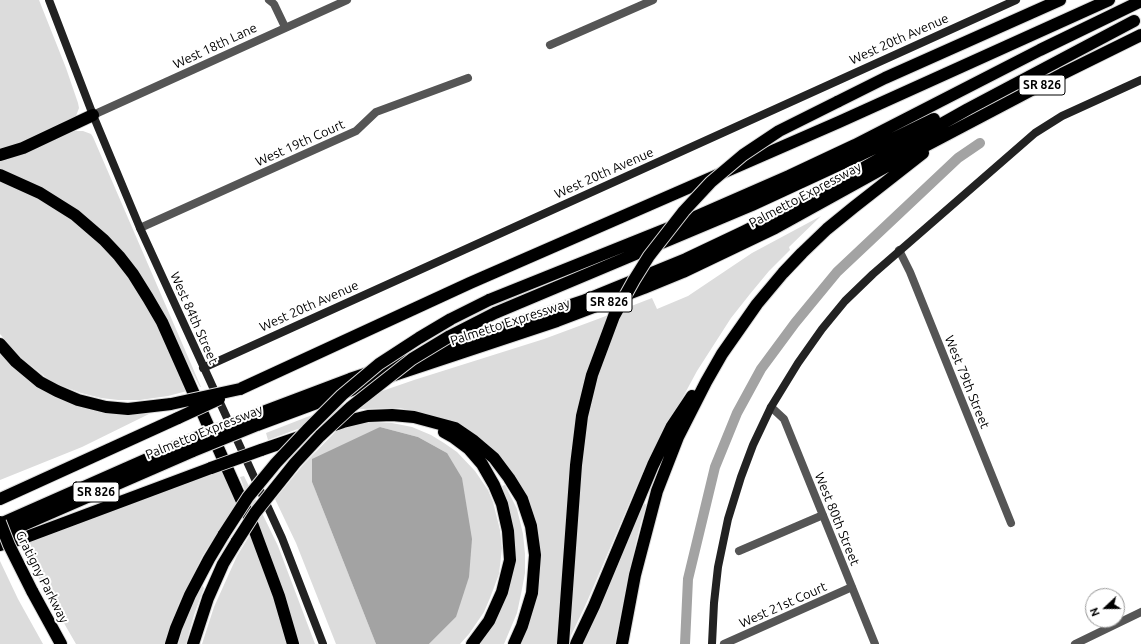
<!DOCTYPE html>
<style>
body{margin:0}
#map{position:relative;width:1141px;height:644px;overflow:hidden;background:#fff;font-family:Ubuntu,sans-serif}
canvas{display:block}
.north{position:absolute;left:1085px;top:588px;width:40px;height:40px;box-sizing:border-box;background:#fff;border:1px solid #999;border-radius:50%;rotate:248deg;font-size:11px;font-weight:700;line-height:16px;text-align:center;color:#000}
.north::after{content:'';display:block;margin:auto;width:14px;height:18px;background:#000;clip-path:polygon(50% 0,100% 100%,50% 72%,0 100%)}
</style>
<div id="map">
<canvas width="1141" height="644"></canvas>
<div class="north">N</div>
</div>
<script>
const ctx = document.querySelector('canvas').getContext('2d');
ctx.lineJoin = 'round';
function fillPath(path, color) {
  ctx.fillStyle = color;
  ctx.fill(path, 'evenodd');
}
function shape(rows) {
  const path = new Path2D();
  for (const r of rows) {
    path.moveTo(r[0], r[1]);
    for (let i = 2; i < r.length; i += 2) path.lineTo(r[i], r[i + 1]);
  }
  return path;
}
function trace(path, color, width, dash) {
  ctx.strokeStyle = color;
  ctx.lineWidth = width;
  ctx.lineCap = dash ? 'butt' : 'round';
  ctx.setLineDash(dash || []);
  ctx.stroke(path);
}
function write(font, color, halo, rows, align = 'center') {
  ctx.font = font + ' Ubuntu,sans-serif';
  ctx.lineWidth = 4;
  ctx.setLineDash([]);
  ctx.textBaseline = 'middle';
  ctx.strokeStyle = halo;
  ctx.fillStyle = color;
  for (const [text, x, y, turn = 0] of rows) {
    ctx.save();
    ctx.translate(x, y);
    ctx.rotate((+turn || 0) * Math.PI / 180);
    ctx.textAlign = isNaN(turn) ? turn : align;
    if (halo) ctx.strokeText(text, 0, 0);
    ctx.fillText(text, 0, 0);
    ctx.restore();
  }
}
fillPath(shape([
 [0,0,39,0,66,68,78,103,79,108,76,116,72,120,0,152],
 [71,131,83,131,91,134,93,137,201,387,200,387,146,282,123,253,0,172,0,160],
 [0,179,47,202,89,232,124,270,146,302,187,391,168,396,140,400,118,400,101,398,81,393,52,382,24,360,13,349,0,334],
 [821,216,789,247,790,250,769,271,750,294,731,318,697,371,644,469,586,604,567,644,518,644,538,563,512,474,439,418,400,408,362,409,349,411,322,420,268,440,266,433,307,417,414,380,544,339,598,319,652,298,657,309,688,296,752,253],
 [0,350,33,382,133,414,149,414,82,447,0,480],
 [368,422,392,423,412,427,431,435,444,443,457,452,475,471,488,490,493,502,500,530,502,548,499,574,490,598,484,612,469,634,460,644,429,644,456,617,447,453,418,437,380,427,312,482,376,644,336,644,296,543,275,499,303,465,340,427],
 [223,470,238,502,203,555,179,603,164,644,76,644,42,585,22,544],
 [244,476,278,546,315,644,297,644,263,539,240,477],
 [505,485,517,509,523,534,525,554,525,573,521,594,517,613,504,644,478,644,503,598,508,510,502,486],
 [643,503,647,505,641,522,628,577,615,644,580,644],
 [251,533,267,577,287,644,202,644,214,607,237,556],
 [0,561,18,599,43,644,0,644],
 [202,585,204,588,194,615,186,644,178,644,186,618]
]), '#dcdcdc');
fillPath(shape([
 [380,427,418,437,447,453,462,478,472,539,469,577,456,617,429,644,376,644,312,482,312,459]
]), '#a3a3a3');
trace(shape([
 [685,644,688,579,715,467,737,413,761,369,795,323,837,272,958,158,980,143]
]), '#a3a3a3', 10);
const highway = shape([
 [837,102,885,78,1060,0],
 [0,155,23,148,93,115],
 [0,175,40,193,75,215,104,240,119,256,133,274,148,298,162,322,190,385,253,526,279,596,293,644],
 [489,300,686,221,789,176,855,145,1040,50,1141,1],
 [495,313,752,205,860,155,934,119],
 [0,344,16,362,40,382,57,391,78,400,106,407,128,409,171,404],
 [240,389,470,283,839,122,1109,0],
 [252,416,350,379,583,301,686,259,743,232,803,202,968,109,1134,21],
 [257,425,373,382,557,321,644,288,683,272,775,228,889,165,1062,74,1141,35],
 [444,432,453,437,469,449,482,464,494,485,502,504,508,531,510,560,502,592,489,621,472,644],
 [261,450,343,422,368,416,392,415,414,417,455,428,474,441,494,458,509,478,522,499,531,526,535,555,532,593,522,626,514,644],
 [0,499,178,418],
 [0,524,188,441],
 [0,535,193,451],
 [0,545,21,539,211,468],
 [32,591,61,644],
 [171,644,176,628,190,595,209,559,224,534],
 [193,644,208,598,223,564,237,541],
 [576,644,594,606,653,465,672,426,692,396],
 [622,644,635,575,657,491,678,437,706,382,722,354,757,304,783,273,802,253,827,229,854,207,923,153]
]);
trace(highway, '#dbdbdb', 14);
trace(shape([
 [269,0,274,4,285,27],
 [550,45,653,0],
 [93,115,347,0],
 [140,228,356,131,376,112,468,78],
 [899,250,910,272,1011,523],
 [771,407,784,419,875,644],
 [739,551,823,515],
 [724,644,852,587],
 [1075,644,1141,612]
]), '#555', 8);
trace(shape([
 [49,0,93,115,140,228,282,538,323,644],
 [203,368,1016,0],
 [712,644,714,603,718,567,728,519,741,477,753,445,771,407,798,363,822,329,845,301,873,274,1035,133,1062,116,1141,80]
]), '#222', 8);
trace(highway, '#000', 12);
const highwayBridge = shape([
 [171,404,240,389],
 [178,418,219,399],
 [188,441,252,416],
 [193,451,257,425],
 [211,468,261,450],
 [0,522,9,545,32,591],
 [224,534,248,497,276,463,307,430,342,395,379,364,419,338,451,319,489,300],
 [237,541,255,513,295,463,320,436,351,407,412,359,450,336,495,313],
 [563,644,576,465,582,416,592,375,614,316,634,280,649,256,684,211,711,182,743,155,779,131,837,102]
]);
trace(highwayBridge, '#dbdbdb', 14, []);
trace(highwayBridge, '#000', 12);
for (const [x, y, w] of [
 [1042,85,46],
 [609,302,46],
 [96,492,46]
]) {
  const box = new Path2D();
  box.roundRect(x - w / 2, y - 10, w, 20, 3);
  ctx.fillStyle = '#fff';
  ctx.fill(box);
  trace(box, '#000', 1);
}
write('bold 12px', '#000', null, [
 ["SR 826",1042,85],
 ["SR 826",609,302],
 ["SR 826",96,492]
]);
write('13px', '#000', '#fff', [
 ["West 20th Avenue",899,39,-24],
 ["West 18th Lane",215,46,-25],
 ["West 19th Court",300,143,-24],
 ["West 20th Avenue",604,173,-24],
 ["Palmetto Expressway",805,195,-28],
 ["West 20th Avenue",309,306,-24],
 ["West 84th Street",194,318,66],
 ["Palmetto Expressway",510,322,-18],
 ["West 79th Street",967,382,68],
 ["Palmetto Expressway",204,432,-22],
 ["West 80th Street",837,519,68],
 ["Gratigny Parkway",42,577,63],
 ["West 21st Court",783,605,-24]
]);
</script>
